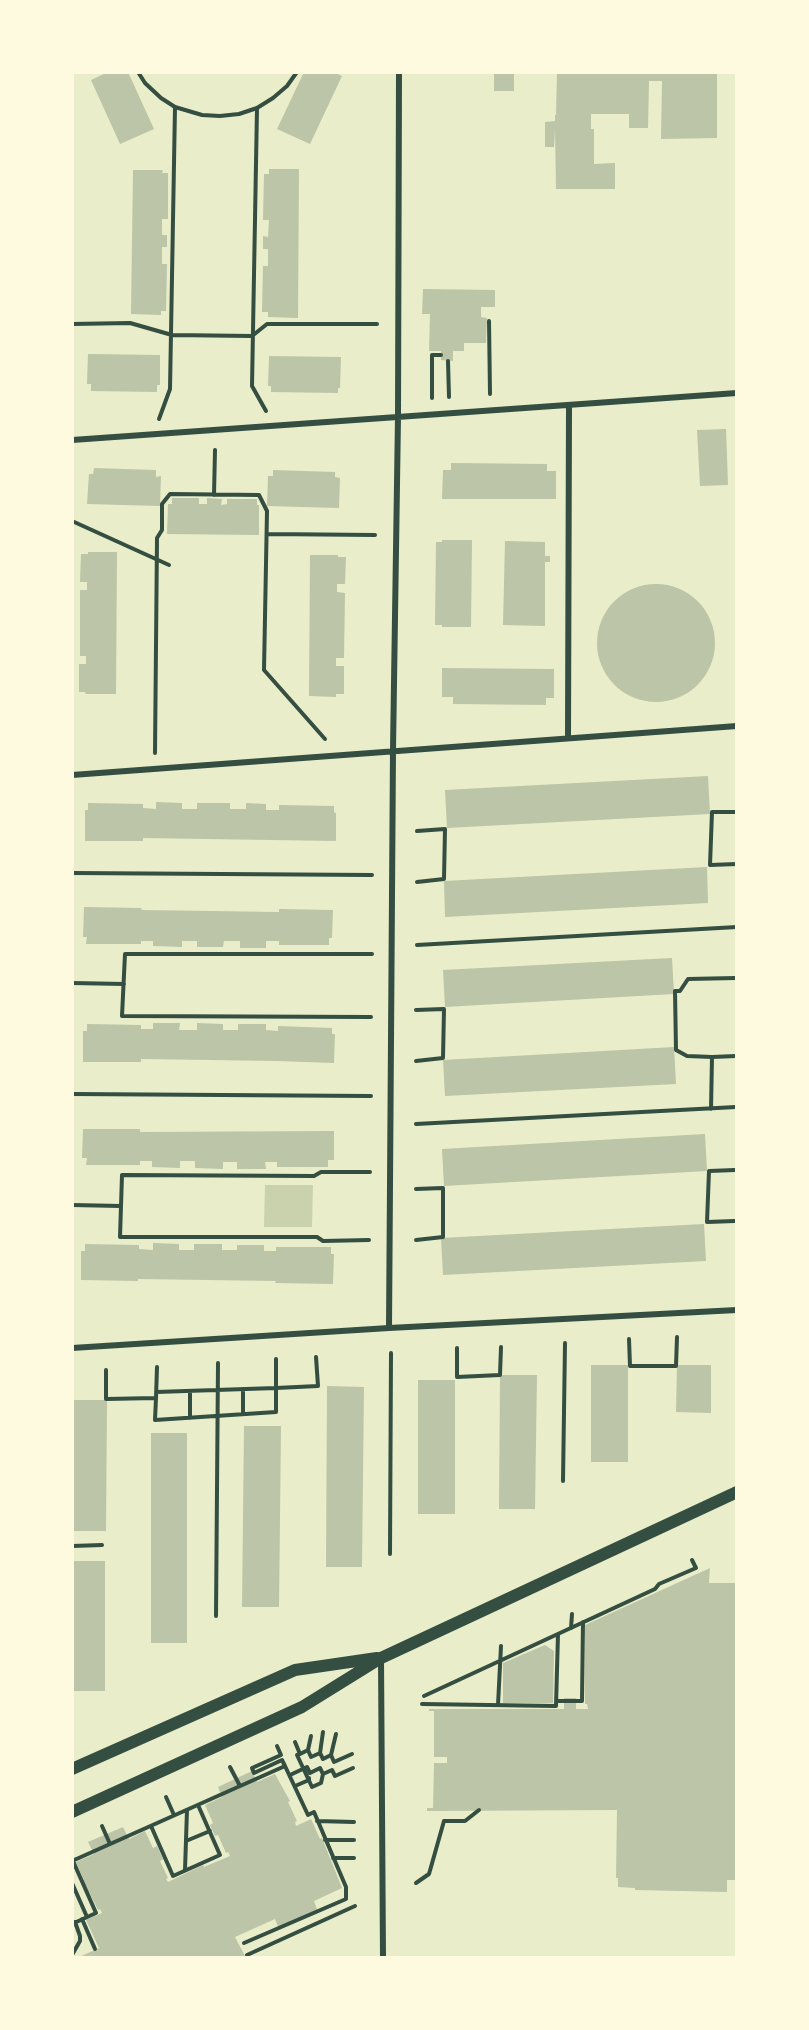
<!DOCTYPE html>
<style>
body{margin:0}
#map{position:relative;width:809px;height:2030px;overflow:hidden;background:#e9edc9;font-family:"Space Grotesk",sans-serif}
canvas{display:block}
.frame{position:absolute;inset:0;border:74px solid #fefae0;pointer-events:none}
</style>
<div id="map">
<canvas width="809" height="2030"></canvas>
<div class="frame"></div>
</div>
<script>
const ctx = document.querySelector('canvas').getContext('2d');
ctx.lineJoin = 'round';
function fillPath(path, color) {
  ctx.fillStyle = color;
  ctx.fill(path, 'evenodd');
}
function shape(rows) {
  const path = new Path2D();
  for (const r of rows) {
    if (r.length === 3) {
      path.moveTo(r[0] + r[2], r[1]);
      path.arc(r[0], r[1], r[2], 0, 2 * Math.PI);
      continue;
    }
    path.moveTo(r[0], r[1]);
    for (let i = 2; i < r.length; i += 2) path.lineTo(r[i], r[i + 1]);
  }
  return path;
}
function trace(path, color, width, dash) {
  ctx.strokeStyle = color;
  ctx.lineWidth = width;
  ctx.lineCap = dash ? 'butt' : 'round';
  ctx.setLineDash(dash || []);
  ctx.stroke(path);
}
fillPath(shape([
 [265,1185,313,1185,312,1227,264,1227]
]), '#cad2ad');
fillPath(shape([
 [108,72,128,72,154,129,120,144,91,80],
 [304,72,333,72,342,76,310,144,277,129],
 [494,72,514,72,514,91,494,91],
 [557,72,717,72,717,138,661,139,662,81,649,81,648,128,629,128,629,114,591,114,591,129,594,129,594,164,615,163,615,189,556,189,555,130,554,147,545,147,545,122,555,121,555,115,556,115],
 [269,169,299,169,298,318,268,317,268,312,262,312,263,266,268,266,268,249,263,249,263,236,268,237,269,220,263,220,264,174,269,174],
 [133,170,163,170,162,173,168,173,168,219,162,219,162,235,167,235,167,247,162,247,162,264,167,264,166,311,161,311,161,315,131,314],
 [423,289,495,290,495,307,481,307,481,317,487,318,486,343,464,343,464,351,453,351,453,361,441,360,441,351,429,351,430,314,422,314],
 [88,354,160,355,160,385,157,385,157,392,91,391,91,384,87,384],
 [269,356,341,357,340,388,338,388,338,393,271,392,271,386,268,386],
 [726,429,728,485,700,486,697,430],
 [451,463,547,464,547,471,556,471,556,499,442,499,443,470,451,470],
 [94,468,156,470,156,477,161,476,160,506,87,504,89,474,93,474],
 [273,470,335,472,335,477,340,478,339,508,267,506,268,476,273,476],
 [172,498,199,498,199,504,207,504,207,498,222,499,221,505,227,504,227,499,257,499,257,505,259,505,259,535,167,534,168,504,172,504],
 [442,540,472,540,471,627,442,627,442,625,435,625,436,542,442,542],
 [505,541,545,542,545,556,550,556,550,562,545,562,545,626,503,625],
 [88,552,117,552,116,694,86,694,85,692,79,692,79,664,86,664,86,656,80,656,80,590,87,590,87,582,80,582,81,554,88,554],
 [310,555,338,555,338,557,346,557,345,584,337,584,337,592,345,593,344,658,336,658,336,666,344,666,344,694,336,694,336,697,309,696],
 [656,643,59],
 [442,668,554,669,554,698,546,698,546,705,453,704,453,697,442,697],
 [708,776,710,814,447,828,445,790],
 [156,802,182,803,182,809,197,809,197,803,230,803,230,809,246,809,246,803,266,804,266,810,279,810,279,805,334,806,334,812,336,813,336,841,143,838,143,841,85,841,85,810,88,810,88,803,143,804,143,808,156,809],
 [707,867,708,903,445,917,444,881],
 [84,907,141,908,142,910,279,912,279,909,333,910,332,938,329,938,329,945,279,945,279,941,266,941,266,948,240,948,240,941,224,941,223,947,197,947,197,941,182,941,182,947,153,946,153,941,141,941,141,944,86,944,87,937,83,937],
 [672,958,674,994,445,1007,443,970],
 [153,1023,180,1023,179,1030,197,1030,197,1023,223,1024,223,1030,238,1030,238,1024,266,1024,266,1030,278,1031,278,1026,332,1028,332,1034,335,1034,334,1063,277,1061,141,1059,141,1062,83,1062,83,1031,87,1031,87,1024,141,1025,141,1029,153,1029],
 [674,1047,676,1084,445,1096,443,1060],
 [83,1129,140,1129,140,1132,334,1131,334,1160,328,1160,328,1167,277,1167,277,1162,265,1162,266,1169,237,1169,237,1162,223,1162,223,1169,195,1168,195,1161,180,1161,180,1168,152,1167,152,1161,140,1161,140,1165,86,1165,87,1158,82,1158],
 [705,1134,707,1171,444,1186,442,1149],
 [704,1224,706,1261,443,1275,441,1238],
 [153,1243,179,1244,179,1250,194,1250,194,1244,222,1244,222,1250,237,1250,237,1245,264,1245,264,1251,276,1251,276,1247,331,1247,331,1254,334,1254,333,1284,275,1283,276,1281,138,1279,138,1281,81,1280,81,1251,85,1251,85,1244,139,1245,139,1249,153,1250],
 [591,1365,628,1365,628,1462,591,1462],
 [677,1365,711,1365,711,1413,676,1412],
 [500,1375,537,1375,535,1509,499,1509],
 [418,1380,455,1380,455,1514,418,1514],
 [327,1386,364,1387,362,1567,326,1567],
 [72,1400,107,1400,106,1531,72,1531],
 [244,1426,281,1426,279,1607,242,1607],
 [151,1433,187,1433,187,1643,151,1643],
 [72,1561,105,1561,105,1691,72,1691],
 [710,1568,709,1583,737,1583,737,1880,727,1880,727,1892,635,1890,635,1888,618,1887,618,1878,616,1878,617,1810,427,1811,427,1808,433,1808,434,1763,447,1763,447,1757,434,1757,434,1711,429,1711,429,1709,564,1709,564,1698,576,1698,576,1709,588,1709,587,1704,585,1704,585,1625],
 [545,1645,554,1651,553,1703,503,1703,503,1663],
 [252,1771,257,1782,275,1774,290,1801,288,1802,297,1821,295,1822,296,1826,311,1819,320,1839,322,1838,342,1888,314,1901,318,1912,279,1929,275,1919,235,1937,246,1958,77,1958,99,1948,86,1920,102,1913,100,1909,98,1910,89,1892,86,1893,81,1882,84,1880,76,1862,94,1854,88,1842,123,1827,129,1839,145,1831,153,1848,157,1846,163,1859,160,1861,168,1878,166,1879,168,1882,203,1865,204,1867,230,1856,228,1852,226,1853,218,1835,215,1836,210,1825,213,1823,205,1805,222,1797,218,1787]
]), '#bcc5a7');
trace(shape([
 [138,72,145,83,161,98,175,107,202,115,220,116,239,114,257,108,273,98,287,86,297,72],
 [257,108,252,386,266,411],
 [489,321,490,394],
 [72,324,130,323,172,335,252,336,267,324,377,324],
 [448,361,449,397],
 [432,398,432,355,441,355],
 [159,419,170,389,175,107],
 [214,495,215,450],
 [72,521,169,565],
 [267,534,375,535],
 [155,753,157,538,162,530,162,504,170,494,259,495,267,511,264,670,325,739],
 [737,812,712,812,710,865,737,864],
 [72,873,372,875],
 [417,882,444,879,445,829,417,831],
 [417,945,737,927],
 [72,983,124,984],
 [371,1017,122,1016,125,954,372,954],
 [712,1057,687,1056,676,1050,675,991,680,991,688,979,736,978],
 [416,1061,443,1058,444,1009,416,1010],
 [72,1094,371,1096],
 [711,1109,712,1057,736,1056],
 [416,1124,736,1107],
 [72,1205,121,1206],
 [735,1221,707,1222,709,1171,735,1170],
 [369,1240,323,1241,317,1237,120,1237,122,1175,314,1176,321,1172,370,1172],
 [416,1240,443,1237,443,1188,416,1189],
 [629,1339,630,1366,676,1366,677,1337],
 [457,1348,457,1377,500,1375,501,1347],
 [276,1359,276,1388,318,1386,316,1357],
 [106,1370,106,1399,156,1398,157,1367],
 [156,1398,155,1420,276,1412,276,1388,156,1392],
 [243,1414,243,1389],
 [190,1418,190,1391],
 [563,1481,565,1343],
 [72,1546,102,1545],
 [390,1554,391,1353],
 [216,1616,218,1363],
 [571,1628,572,1614],
 [424,1696,655,1589,659,1584,696,1568,692,1560],
 [556,1701,582,1701,583,1622],
 [422,1704,556,1706,558,1634],
 [498,1705,501,1646],
 [295,1742,300,1754,308,1750,311,1757,320,1753,323,1759,331,1755,334,1762,352,1754],
 [277,1746,281,1755,252,1768,254,1773,282,1760,285,1766],
 [308,1750,311,1736],
 [320,1753,323,1732],
 [300,1754,297,1755,312,1787,321,1783,323,1774],
 [331,1755,336,1734],
 [230,1767,240,1786],
 [290,1775,307,1767,310,1773,320,1768,323,1774,332,1770,335,1776,353,1768],
 [295,1786,309,1780,309,1778],
 [166,1797,174,1815],
 [317,1821,354,1822],
 [102,1826,110,1844],
 [151,1826,173,1876,220,1855,198,1805],
 [325,1840,354,1840],
 [186,1841,210,1831],
 [333,1858,354,1858],
 [72,1861,285,1766,308,1815,314,1812,346,1887,346,1899,244,1943],
 [185,1870,187,1810],
 [72,1883,87,1917],
 [416,1883,429,1874,444,1821,465,1821,479,1810],
 [82,1919,95,1949],
 [72,1924,96,1913,73,1861],
 [72,1955,80,1941,80,1936,75,1922],
 [247,1955,355,1906],
 [87,1958,90,1958]
]), '#344e41', 4);
trace(shape([
 [72,440,737,393],
 [568,737,569,405],
 [72,775,737,726],
 [389,1328,393,750,398,417,399,72],
 [72,1348,389,1328,737,1310],
 [381,1658,383,1958]
]), '#344e41', 6);
trace(shape([
 [72,1769,295,1670,377,1658],
 [72,1812,302,1707,381,1658,737,1492]
]), '#344e41', 12);
</script>
